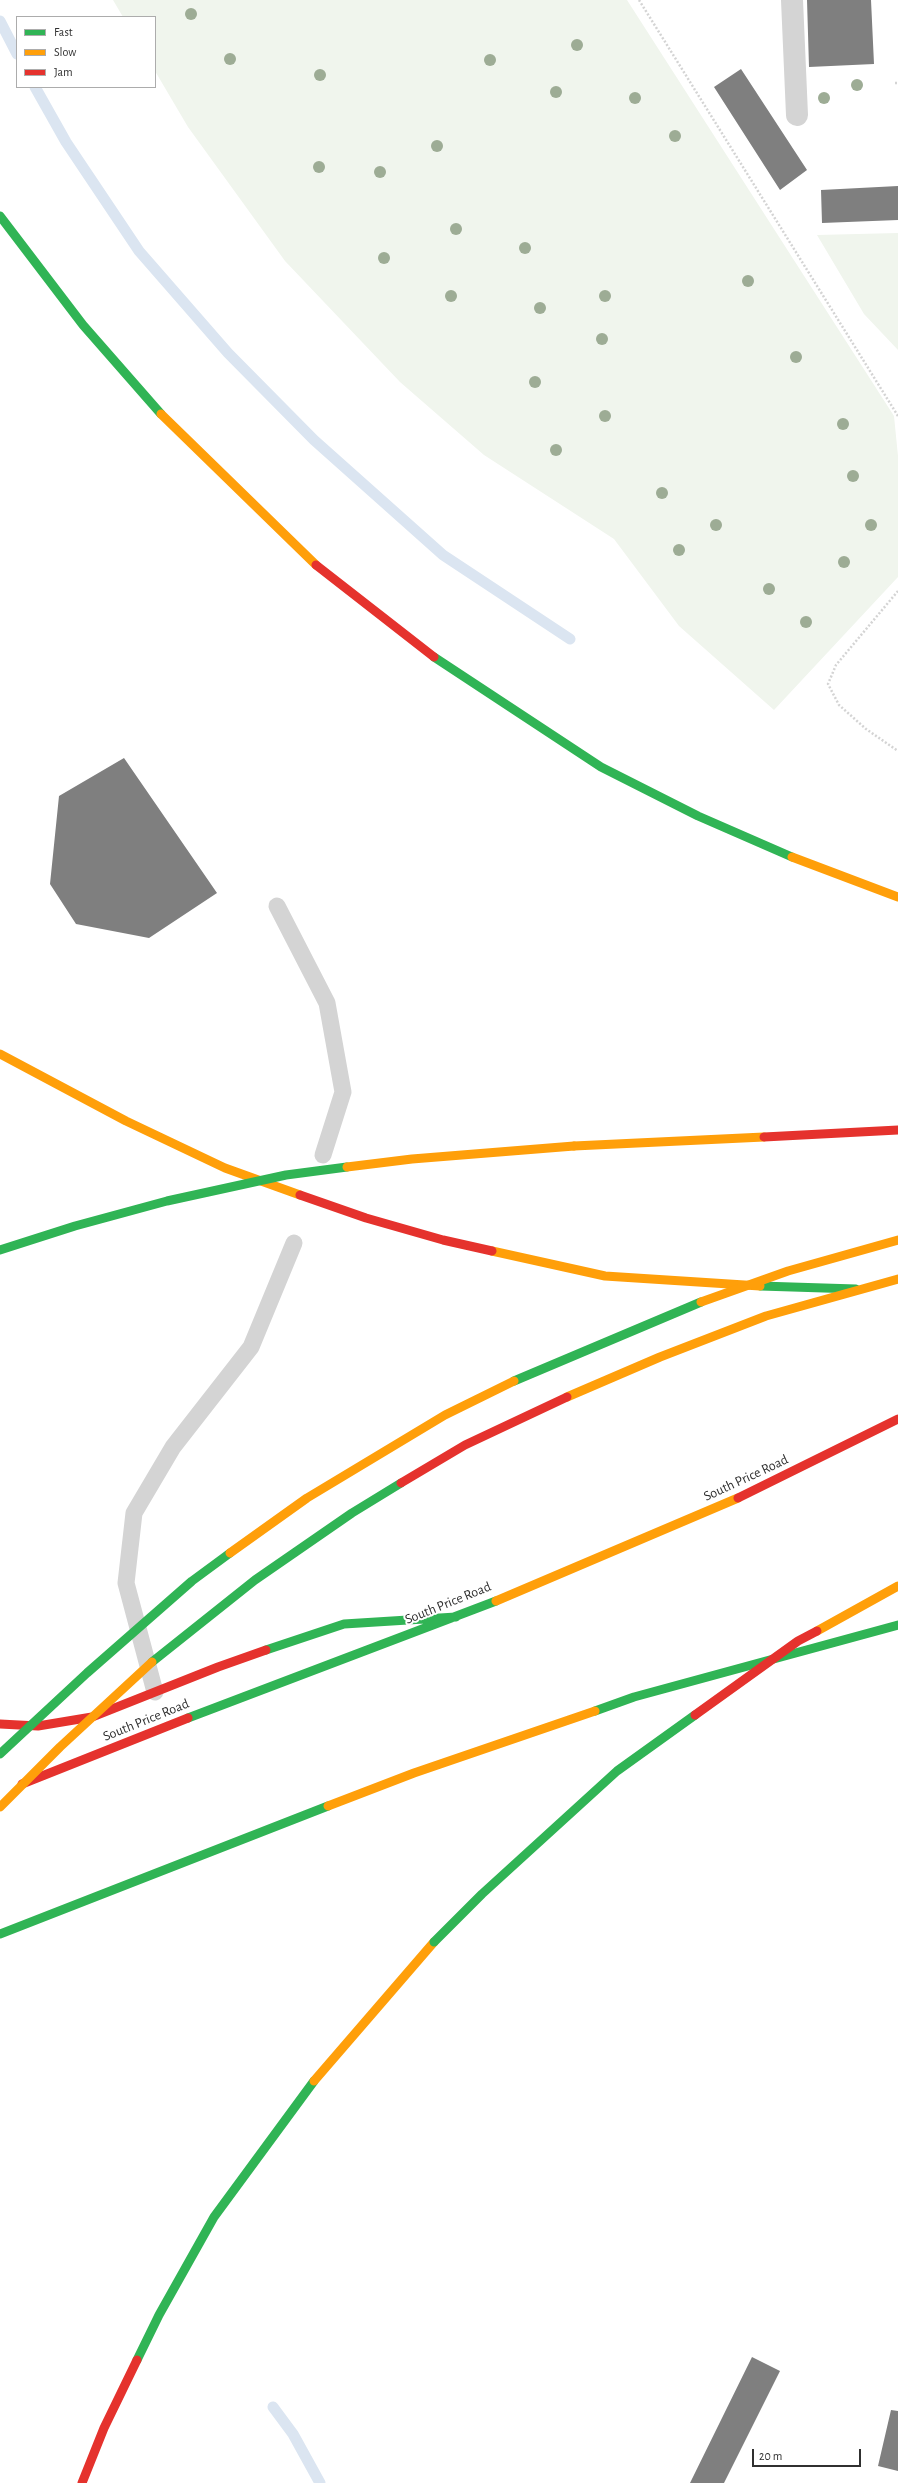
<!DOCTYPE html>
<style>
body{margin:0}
#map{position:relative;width:898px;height:2483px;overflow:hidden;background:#fff;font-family:"Alegreya Sans",sans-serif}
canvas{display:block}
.legend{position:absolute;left:16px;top:16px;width:140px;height:72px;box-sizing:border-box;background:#fff;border:1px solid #acacac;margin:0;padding:5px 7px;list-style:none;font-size:12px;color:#303030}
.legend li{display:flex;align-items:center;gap:8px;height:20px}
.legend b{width:20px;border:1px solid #acacac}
.scale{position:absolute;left:752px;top:2449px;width:109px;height:18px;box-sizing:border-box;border:2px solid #303030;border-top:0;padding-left:5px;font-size:12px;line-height:14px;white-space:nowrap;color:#303030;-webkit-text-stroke:3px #fff;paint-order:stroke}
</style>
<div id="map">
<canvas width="898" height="2483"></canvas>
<ul class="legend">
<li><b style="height:5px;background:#30b455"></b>Fast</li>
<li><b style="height:5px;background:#ff9f0a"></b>Slow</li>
<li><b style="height:5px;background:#e5322d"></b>Jam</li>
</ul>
<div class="scale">20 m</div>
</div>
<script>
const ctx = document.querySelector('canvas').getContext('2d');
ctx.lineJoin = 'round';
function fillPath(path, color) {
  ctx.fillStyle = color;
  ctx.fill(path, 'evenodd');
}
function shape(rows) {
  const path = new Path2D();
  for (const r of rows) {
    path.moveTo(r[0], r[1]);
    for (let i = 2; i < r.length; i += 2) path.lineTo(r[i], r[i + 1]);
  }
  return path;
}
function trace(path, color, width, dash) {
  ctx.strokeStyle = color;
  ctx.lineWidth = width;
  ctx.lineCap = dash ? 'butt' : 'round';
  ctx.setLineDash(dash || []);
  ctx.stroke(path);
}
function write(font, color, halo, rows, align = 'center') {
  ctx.font = font + ' "Alegreya Sans",sans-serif';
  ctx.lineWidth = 4;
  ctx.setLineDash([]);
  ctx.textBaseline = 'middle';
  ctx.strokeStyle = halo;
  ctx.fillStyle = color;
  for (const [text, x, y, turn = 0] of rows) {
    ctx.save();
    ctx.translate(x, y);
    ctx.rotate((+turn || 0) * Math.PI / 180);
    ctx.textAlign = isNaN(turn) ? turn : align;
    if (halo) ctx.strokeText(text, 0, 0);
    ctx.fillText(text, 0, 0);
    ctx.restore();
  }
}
fillPath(shape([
 [113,0,627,0,894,416,898,456,898,577,774,710,679,626,614,539,484,455,400,382,285,261,188,127,155,71,155,17,123,17],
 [898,233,898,350,864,314,817,235]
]), '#f0f5ed');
trace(shape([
 [0,21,17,54],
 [35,87,66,142,139,251,228,353,314,440,443,555,570,639],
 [273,2407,293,2434,320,2483]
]), '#dbe5f1', 11);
fillPath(shape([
 [807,0,871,0,874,64,809,67],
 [741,69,807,170,780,190,714,87],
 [898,186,898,220,822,223,821,190],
 [124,758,217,893,149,938,76,924,50,884,59,796],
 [752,2357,780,2371,724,2483,690,2483],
 [891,2410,898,2411,898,2471,878,2466]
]), '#7f7f7f');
trace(shape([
 [639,0,898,416],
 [895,83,898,83],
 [898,591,836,665,828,684,839,705,866,729,898,751]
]), '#d4d4d4', 2.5, [2, 2]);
trace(shape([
 [277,906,327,1003,343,1092,323,1155],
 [155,1692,126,1583,134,1513,173,1447,251,1347,294,1243]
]), '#d4d4d4', 17);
trace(shape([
 [792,0,797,115]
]), '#d4d4d4', 22);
trace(shape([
 [0,216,83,325,161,414],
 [434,657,601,767,698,816,792,857],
 [760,1286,856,1289],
 [266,1650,344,1624,456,1617],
 [595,1711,634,1697,898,1625],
 [188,1718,496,1601],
 [0,1934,328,1806],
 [137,2360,159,2315,214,2217,314,2081]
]), '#30b455', 9);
trace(shape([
 [161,414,316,565],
 [792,857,898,897],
 [0,1054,126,1121,225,1168,300,1195],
 [574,1146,764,1137],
 [492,1251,605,1276,760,1286],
 [496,1601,738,1498],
 [328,1806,414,1773,595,1711],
 [314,2081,434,1942]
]), '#ff9f0a', 9);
trace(shape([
 [316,565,434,657],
 [764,1137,898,1130],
 [300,1195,366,1218,443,1240,492,1251],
 [738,1498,898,1419],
 [0,1724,38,1726,92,1717,218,1667,266,1650],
 [22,1784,188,1718],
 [82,2483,104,2428,137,2360]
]), '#e5322d', 9);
trace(shape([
 [0,1250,75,1226,167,1201,286,1175,347,1167],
 [514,1381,701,1302],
 [152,1662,255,1580,352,1513,401,1483],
 [0,1754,87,1673,192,1581,230,1553],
 [434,1942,482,1894,617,1771,695,1715]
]), '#30b455', 9);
trace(shape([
 [347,1167,412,1159,574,1146],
 [701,1302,788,1271,898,1240],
 [567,1397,660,1357,766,1316,898,1279],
 [230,1553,307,1498,445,1415,514,1381],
 [817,1631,898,1586],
 [0,1807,60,1747,152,1662]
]), '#ff9f0a', 9);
trace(shape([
 [401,1483,465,1445,567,1397],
 [695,1715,798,1641,817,1631]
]), '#e5322d', 9);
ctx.fillStyle = '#9dac95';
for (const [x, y] of [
 [191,14],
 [577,45],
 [230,59],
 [490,60],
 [320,75],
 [857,85],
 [556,92],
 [635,98],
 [824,98],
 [675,136],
 [437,146],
 [319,167],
 [380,172],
 [456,229],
 [525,248],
 [384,258],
 [748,281],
 [451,296],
 [605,296],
 [540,308],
 [602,339],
 [796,357],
 [535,382],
 [605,416],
 [843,424],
 [556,450],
 [853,476],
 [662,493],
 [716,525],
 [871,525],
 [679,550],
 [844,562],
 [769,589],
 [806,622]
]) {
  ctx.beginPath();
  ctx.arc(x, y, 6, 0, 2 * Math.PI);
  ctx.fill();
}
write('14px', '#303030', '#fff', [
 ["South Price Road",746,1478,-25],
 ["South Price Road",448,1603,-22],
 ["South Price Road",146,1720,-22]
]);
</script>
